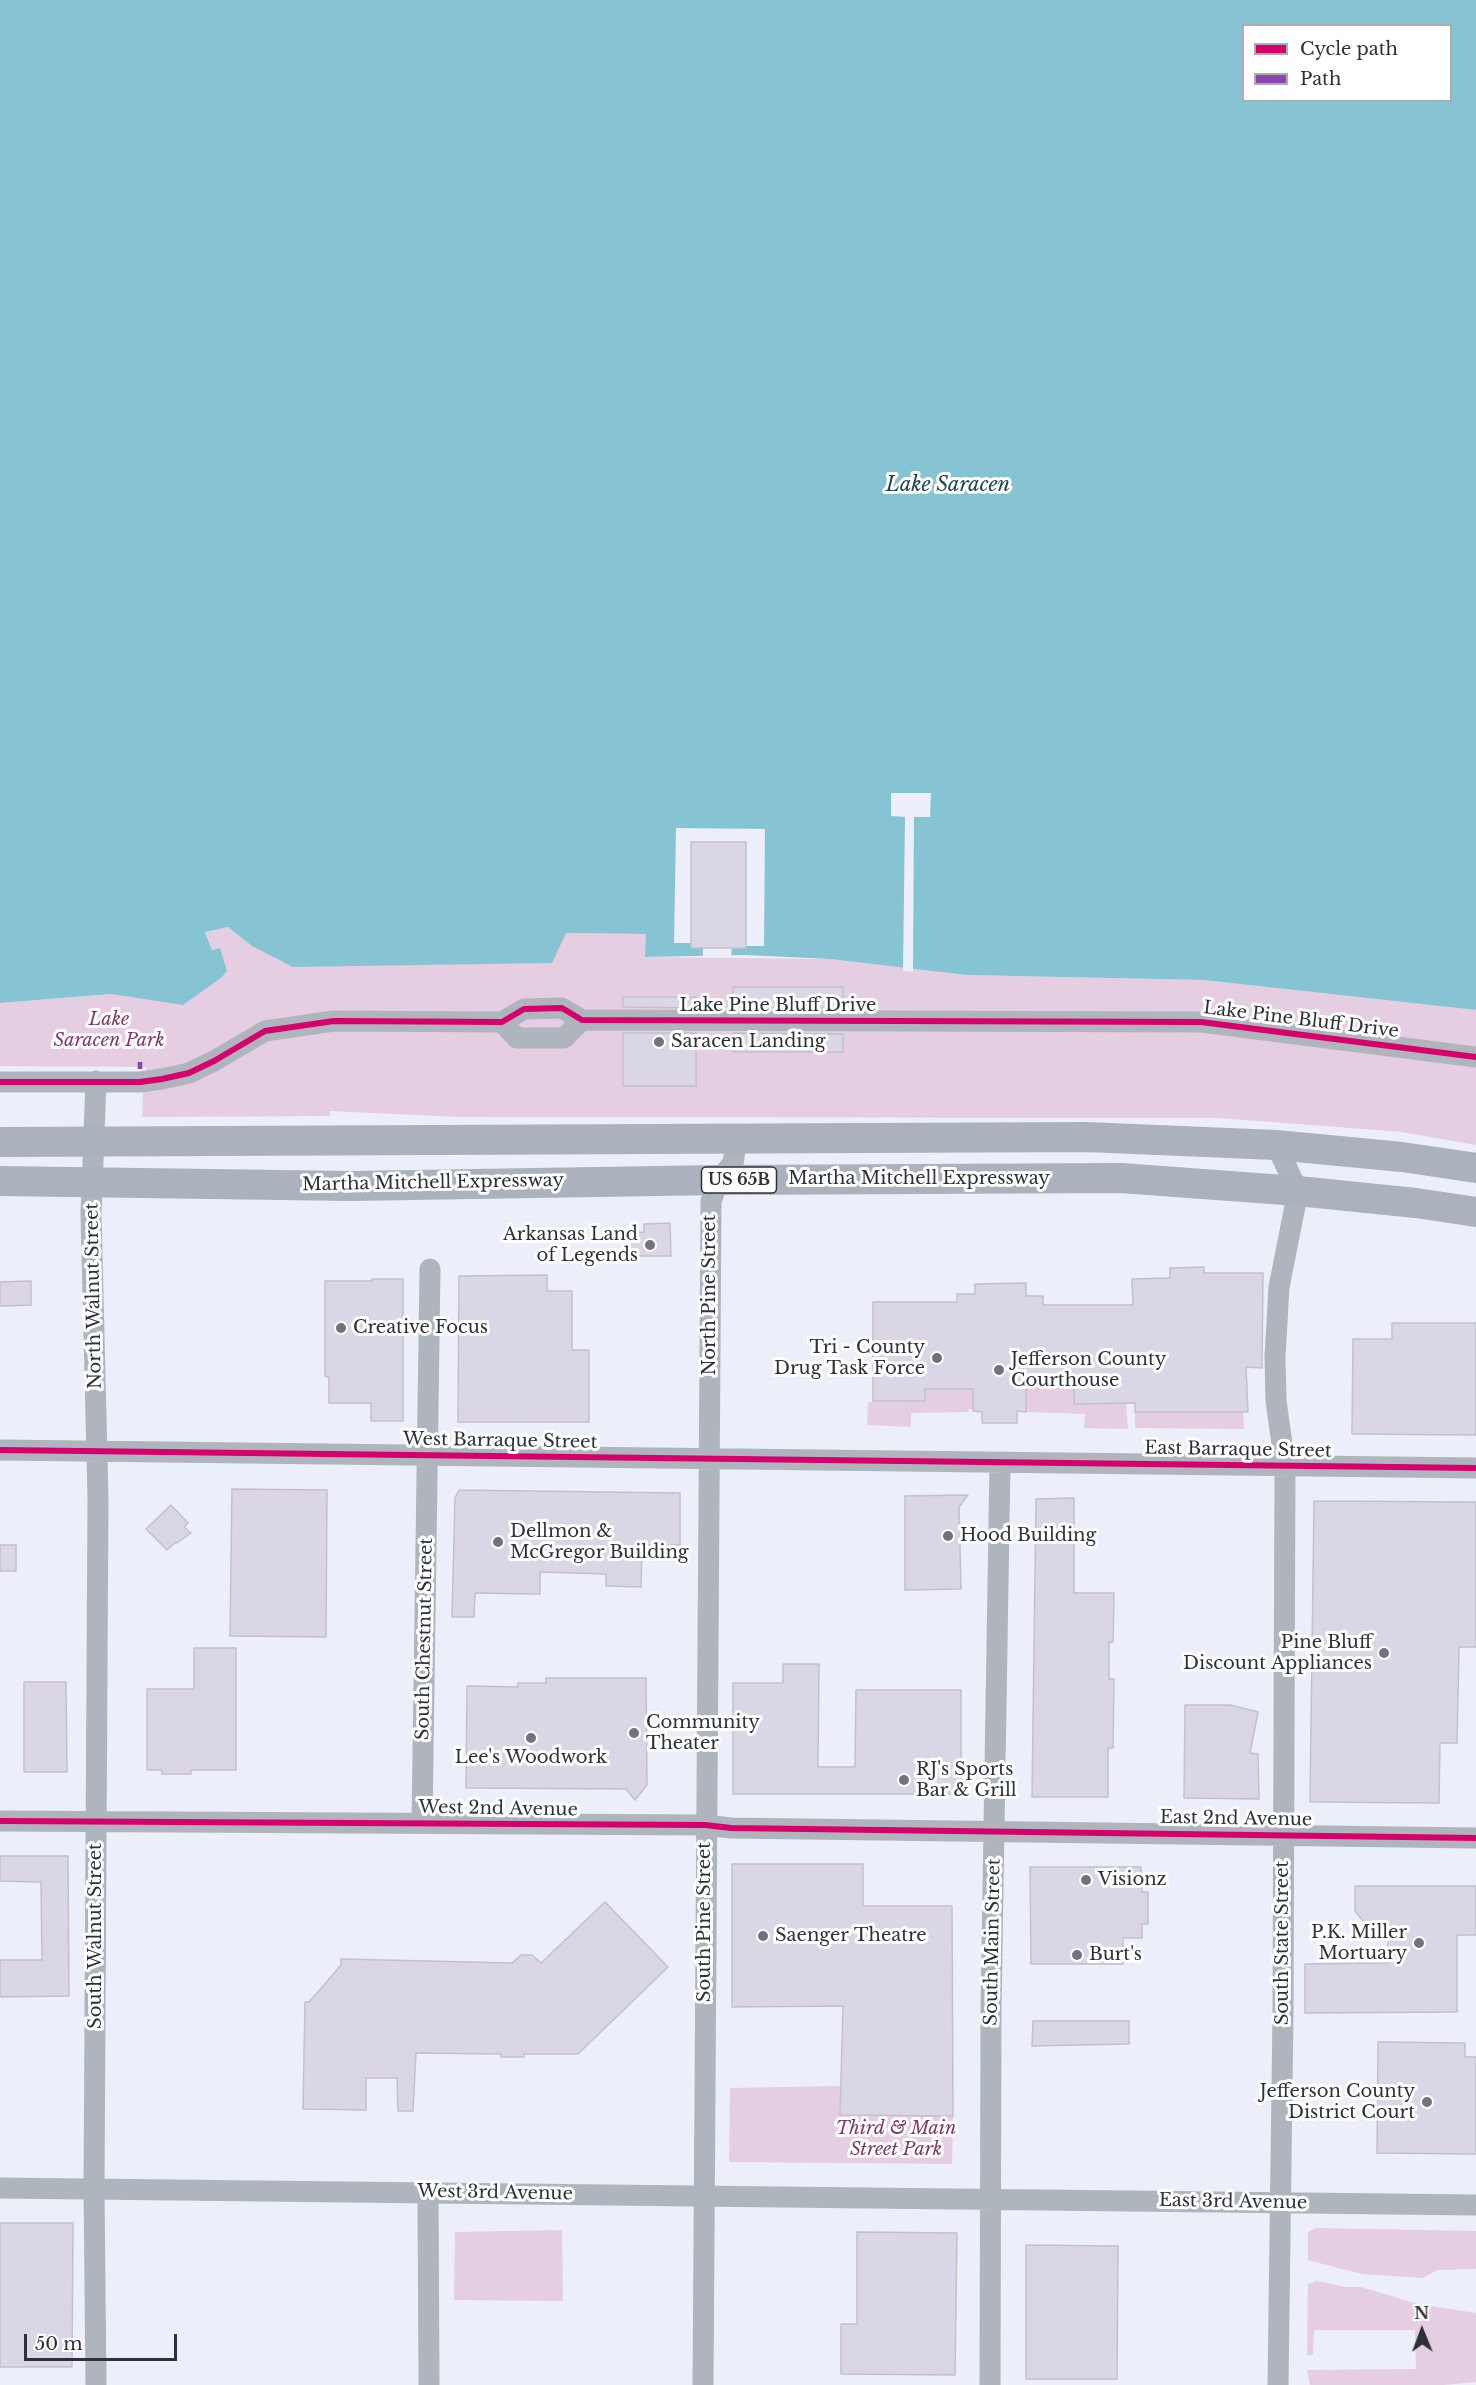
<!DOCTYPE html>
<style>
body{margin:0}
#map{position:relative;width:1476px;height:2385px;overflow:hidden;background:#eceef9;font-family:"Libre Baskerville",serif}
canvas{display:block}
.legend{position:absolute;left:1242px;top:24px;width:210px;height:78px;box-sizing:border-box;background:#fff;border:2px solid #acadaf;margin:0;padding:8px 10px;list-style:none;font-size:18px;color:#2f3138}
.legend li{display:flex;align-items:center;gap:12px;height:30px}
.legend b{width:30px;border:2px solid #acadaf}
.north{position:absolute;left:1392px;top:2301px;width:60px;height:60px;-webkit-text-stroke:4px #fff;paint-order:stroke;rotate:359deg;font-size:16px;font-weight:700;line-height:24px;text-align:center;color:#2f3138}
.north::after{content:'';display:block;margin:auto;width:21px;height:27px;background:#2f3138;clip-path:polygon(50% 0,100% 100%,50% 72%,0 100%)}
.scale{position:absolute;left:24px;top:2334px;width:153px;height:27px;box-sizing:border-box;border:3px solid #2f3138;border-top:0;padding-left:8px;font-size:18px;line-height:21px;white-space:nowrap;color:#2f3138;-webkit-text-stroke:4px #fff;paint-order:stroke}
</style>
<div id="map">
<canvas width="1476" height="2385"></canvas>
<ul class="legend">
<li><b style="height:8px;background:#d6006c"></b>Cycle path</li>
<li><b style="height:8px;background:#8e44ad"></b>Path</li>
</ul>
<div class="north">N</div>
<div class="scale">50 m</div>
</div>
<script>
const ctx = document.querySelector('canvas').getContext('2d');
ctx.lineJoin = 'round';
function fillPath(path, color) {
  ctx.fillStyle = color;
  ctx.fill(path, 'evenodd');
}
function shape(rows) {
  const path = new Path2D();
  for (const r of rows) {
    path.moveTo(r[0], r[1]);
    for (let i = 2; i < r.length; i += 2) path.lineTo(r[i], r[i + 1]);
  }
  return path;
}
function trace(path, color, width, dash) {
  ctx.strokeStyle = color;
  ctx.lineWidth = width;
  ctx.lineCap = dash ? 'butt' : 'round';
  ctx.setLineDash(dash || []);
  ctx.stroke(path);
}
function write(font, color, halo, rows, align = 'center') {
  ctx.font = font + ' "Libre Baskerville",serif';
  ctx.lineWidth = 6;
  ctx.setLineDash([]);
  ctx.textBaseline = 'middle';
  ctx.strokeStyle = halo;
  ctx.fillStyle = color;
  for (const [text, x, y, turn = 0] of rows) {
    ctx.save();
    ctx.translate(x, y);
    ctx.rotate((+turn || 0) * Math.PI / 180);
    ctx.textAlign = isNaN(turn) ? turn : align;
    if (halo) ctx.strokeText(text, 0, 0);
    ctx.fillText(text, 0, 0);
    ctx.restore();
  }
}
fillPath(shape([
 [229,927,252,946,566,933,646,934,646,957,830,959,966,975,1203,980,1476,1010,1476,1145,1402,1132,1218,1118,459,1117,330,1111,330,1116,142,1117,143,1091,149,1090,146,1067,0,1066,0,1003,111,994,144,998,210,985,221,978,220,948,212,950,205,931],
 [1074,1388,1075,1404,1126,1403,1128,1429,1084,1428,1085,1414,1026,1412,1026,1389],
 [925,1389,973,1389,973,1409,968,1409,969,1412,911,1413,911,1427,867,1425,868,1402,924,1401],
 [1135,1412,1243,1412,1244,1429,1135,1428],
 [840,2086,840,2115,953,2116,952,2164,729,2162,730,2088],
 [1316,2228,1476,2231,1476,2269,1438,2270,1422,2278,1363,2274,1338,2268,1308,2260,1308,2232],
 [562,2230,563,2301,454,2300,455,2232],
 [1317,2281,1346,2287,1361,2287,1418,2304,1476,2313,1476,2382,1444,2385,1310,2385,1307,2370,1416,2369,1415,2330,1314,2330,1313,2355,1307,2355,1308,2284]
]), '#e6cee2');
fillPath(shape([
 [0,0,1476,0,1476,1010,1203,980,966,975,830,959,746,955,645,957,646,934,566,933,552,963,293,967,252,946,228,927,205,932,212,950,220,948,227,971,221,978,183,1005,111,994,0,1003],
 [1244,26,1450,26,1450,100,1244,100]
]), '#87c4d3');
fillPath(shape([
 [891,793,931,793,930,817,914,817,913,972,903,971,905,817,891,816],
 [676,828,765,829,764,946,732,946,731,958,703,958,703,943,674,943]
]), '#eceef9');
const building = shape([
 [691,842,746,842,746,948,691,948,691,842],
 [733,987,843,987,843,1008,733,1008,733,987],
 [623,997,696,997,696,1008,623,1007,623,997],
 [623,1033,696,1033,696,1086,623,1086,623,1033],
 [733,1033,843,1034,843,1052,733,1052,733,1033],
 [670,1223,671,1256,630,1256,628,1233,644,1232,644,1224,670,1223],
 [1204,1267,1204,1273,1263,1273,1262,1368,1246,1367,1248,1412,1135,1412,1135,1403,1074,1404,1074,1388,1026,1388,1026,1412,1017,1411,1017,1423,982,1423,982,1412,973,1411,973,1389,925,1389,925,1401,873,1401,873,1302,957,1302,957,1294,975,1294,975,1284,1026,1283,1026,1296,1043,1296,1043,1305,1133,1305,1132,1279,1170,1278,1170,1268,1204,1267],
 [547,1275,547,1291,572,1291,572,1350,589,1350,589,1422,458,1422,459,1276,547,1275],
 [372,1279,403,1279,403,1421,371,1421,371,1403,329,1403,329,1377,325,1376,325,1281,372,1281,372,1279],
 [31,1281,31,1305,0,1306,0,1282,31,1281],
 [1392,1323,1476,1323,1476,1435,1352,1434,1353,1339,1392,1339,1392,1323],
 [232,1489,327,1490,326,1637,230,1636,232,1489],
 [459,1490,680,1493,680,1545,642,1545,641,1587,606,1586,606,1574,540,1572,540,1594,475,1593,474,1617,452,1617,455,1498,459,1490],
 [968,1495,959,1507,961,1589,905,1590,905,1496,968,1495],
 [1074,1498,1074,1593,1114,1593,1113,1642,1109,1642,1109,1679,1114,1679,1113,1748,1108,1748,1108,1797,1032,1797,1036,1499,1074,1498],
 [1314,1501,1476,1502,1476,1647,1459,1647,1457,1743,1440,1743,1439,1803,1310,1802,1314,1501],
 [171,1505,188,1523,184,1527,191,1533,177,1543,176,1542,167,1550,146,1529,171,1505],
 [0,1545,16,1545,16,1571,0,1571,0,1545],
 [194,1648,236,1648,236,1770,191,1770,191,1774,162,1774,162,1770,147,1770,147,1689,194,1689,194,1648],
 [783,1664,819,1664,818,1767,855,1767,856,1690,961,1690,961,1794,733,1794,733,1683,783,1683,783,1664],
 [546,1678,646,1678,647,1785,635,1800,626,1789,466,1788,467,1686,518,1687,518,1683,546,1683,546,1678],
 [24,1682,66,1682,67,1772,24,1772,24,1682],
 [1185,1705,1230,1705,1258,1712,1250,1753,1258,1754,1259,1799,1184,1798,1185,1705],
 [0,1856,68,1856,69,1996,0,1997,0,1960,42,1960,41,1882,0,1881,0,1856],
 [732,1864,863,1864,863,1906,952,1906,953,2116,840,2115,843,2006,732,2007,732,1864],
 [1030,1867,1141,1867,1142,1892,1148,1892,1148,1924,1142,1924,1142,1938,1123,1938,1123,1964,1031,1964,1030,1867],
 [1355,1886,1476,1886,1476,1935,1457,1935,1457,2012,1305,2013,1305,1964,1388,1963,1388,1927,1368,1927,1355,1911,1355,1886],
 [605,1902,668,1967,578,2054,524,2054,524,2057,501,2057,501,2054,416,2053,413,2111,398,2111,397,2078,366,2078,366,2110,303,2109,305,2002,309,2002,324,1985,341,1965,341,1959,512,1963,521,1955,532,1955,541,1963,605,1902],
 [1033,2021,1129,2021,1129,2044,1032,2046,1033,2021],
 [1378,2042,1465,2043,1465,2057,1476,2057,1476,2154,1377,2153,1378,2042],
 [0,2223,73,2223,72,2367,0,2367,0,2223],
 [857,2232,957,2233,955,2375,841,2374,841,2324,857,2324,857,2232],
 [1026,2245,1118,2246,1117,2379,1026,2379,1026,2245]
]);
fillPath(building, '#dbd6e6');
trace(building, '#c2c1c9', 1.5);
trace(shape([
 [502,1022,517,1038,564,1038,582,1020],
 [0,1082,140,1082,162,1079,189,1073,214,1061,265,1031,334,1021,502,1022,524,1009,562,1008,582,1020,1201,1022,1476,1057],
 [1276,1145,1298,1191,1279,1287,1275,1357,1276,1401,1285,1465,1283,2013,1278,2385],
 [0,1450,1476,1468],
 [0,1821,705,1825,731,1828,1476,1838],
 [422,1823,430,1269],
 [0,2188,1476,2205],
 [428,2192,429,2385],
 [96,2385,94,2188,98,1498,91,1214,96,1081],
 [703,2385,711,1201,719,1180,733,1163,737,1138],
 [990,2385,991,2011,1000,1462]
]), '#afb5bd', 21);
trace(shape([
 [0,1142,1086,1137,1276,1145,1402,1157,1476,1168],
 [0,1181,351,1186,719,1180,1121,1178,1298,1191,1416,1203,1476,1212]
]), '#abb2bd', 30);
trace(shape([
 [140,1069,140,1062]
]), '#8e44ad', 4.5, [9, 4.5]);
trace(shape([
 [0,1082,140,1082,162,1079,189,1073,214,1061,265,1031,334,1021,502,1022,524,1009,562,1008,582,1020,1201,1022,1476,1057],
 [0,1450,1476,1468],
 [0,1821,705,1825,731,1828,1476,1838]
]), '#d6006c', 6);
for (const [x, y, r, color] of [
 [659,1042,6,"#71737c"],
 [650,1245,6,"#71737c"],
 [341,1328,6,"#71737c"],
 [937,1358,6,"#71737c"],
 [999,1370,6,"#71737c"],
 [948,1536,6,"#71737c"],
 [498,1542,6,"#71737c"],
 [1384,1653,6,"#71737c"],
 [634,1733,6,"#71737c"],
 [531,1738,6,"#71737c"],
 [904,1780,6,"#71737c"],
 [1086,1880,6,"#71737c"],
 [763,1936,6,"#71737c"],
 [1419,1943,6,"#71737c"],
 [1077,1955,6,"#71737c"],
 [1427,2102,6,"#71737c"]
]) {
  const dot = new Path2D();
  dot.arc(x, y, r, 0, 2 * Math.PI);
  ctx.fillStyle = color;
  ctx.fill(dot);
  trace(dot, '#fff', 2);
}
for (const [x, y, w] of [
 [739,1180,75]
]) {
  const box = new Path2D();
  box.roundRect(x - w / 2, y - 13, w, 26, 4.5);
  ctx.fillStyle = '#fff';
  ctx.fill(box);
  trace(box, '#2f3138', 1.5);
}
write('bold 16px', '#2f3138', null, [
 ["US 65B",739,1180]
]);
write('18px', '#2f3138', '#fff', [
 ["Lake Pine Bluff Drive",778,1006],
 ["Lake Pine Bluff Drive",1301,1020,7],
 ["Martha Mitchell Expressway",919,1179],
 ["Martha Mitchell Expressway",433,1183,-1],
 ["North Pine Street",710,1295,-90],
 ["North Walnut Street",94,1296,-91],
 ["West Barraque Street",500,1441,1],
 ["East Barraque Street",1238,1450,1],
 ["South Chestnut Street",425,1639,-89],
 ["West 2nd Avenue",498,1809,1],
 ["East 2nd Avenue",1236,1819,1],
 ["South Pine Street",705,1922,-90],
 ["South Walnut Street",96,1936,-90],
 ["South Main Street",993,1942,-89],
 ["South State Street",1283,1943,-90],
 ["West 3rd Avenue",495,2193,1],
 ["East 3rd Avenue",1233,2202,1]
]);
write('italic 18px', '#803867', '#fff', [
 ["Lake",109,1020],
 ["Saracen Park",109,1041],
 ["Third & Main",896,2129],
 ["Street Park",896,2150]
]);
write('18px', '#2f3138', '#fff', [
 ["Saracen Landing",671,1042],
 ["Arkansas Land",638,1235,"right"],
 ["of Legends",638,1256,"right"],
 ["Creative Focus",353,1328],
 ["Tri - County",925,1348,"right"],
 ["Drug Task Force",925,1369,"right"],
 ["Jefferson County",1011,1360],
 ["Courthouse",1011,1381],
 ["Dellmon &",510,1532],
 ["McGregor Building",510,1553],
 ["Hood Building",960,1536],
 ["Pine Bluff",1372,1643,"right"],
 ["Discount Appliances",1372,1664,"right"],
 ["Community",646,1723],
 ["Theater",646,1744],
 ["Lee's Woodwork",531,1758,"center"],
 ["RJ's Sports",916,1770],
 ["Bar & Grill",916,1791],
 ["Visionz",1098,1880],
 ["P.K. Miller",1407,1933,"right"],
 ["Mortuary",1407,1954,"right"],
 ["Saenger Theatre",775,1936],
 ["Burt's",1089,1955],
 ["Jefferson County",1415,2092,"right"],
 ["District Court",1415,2113,"right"]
], 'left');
write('italic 20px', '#1c444c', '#fff', [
 ["Lake Saracen",948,485]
]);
</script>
